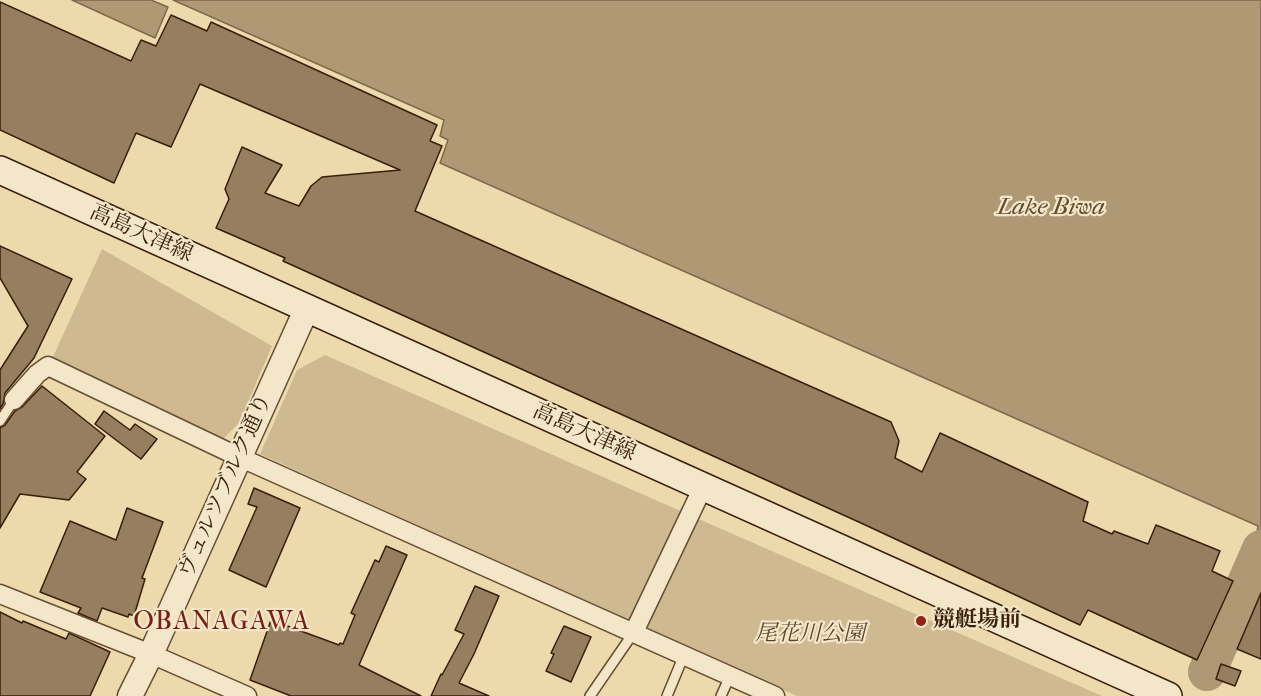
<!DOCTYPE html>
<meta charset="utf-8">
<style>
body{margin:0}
canvas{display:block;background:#ecd9ac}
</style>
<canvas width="1261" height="696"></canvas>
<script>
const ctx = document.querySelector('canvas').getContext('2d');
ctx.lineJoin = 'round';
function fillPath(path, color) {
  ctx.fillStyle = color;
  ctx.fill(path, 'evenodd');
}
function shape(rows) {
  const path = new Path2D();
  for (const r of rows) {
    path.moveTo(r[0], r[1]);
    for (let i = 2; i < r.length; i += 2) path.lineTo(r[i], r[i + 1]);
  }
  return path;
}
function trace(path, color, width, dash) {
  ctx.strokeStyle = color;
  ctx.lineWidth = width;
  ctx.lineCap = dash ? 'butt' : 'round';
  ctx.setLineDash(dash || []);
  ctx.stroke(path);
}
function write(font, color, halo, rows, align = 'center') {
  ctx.font = font + ' "IM FELL French Canon","Noto Serif JP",serif';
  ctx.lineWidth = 4.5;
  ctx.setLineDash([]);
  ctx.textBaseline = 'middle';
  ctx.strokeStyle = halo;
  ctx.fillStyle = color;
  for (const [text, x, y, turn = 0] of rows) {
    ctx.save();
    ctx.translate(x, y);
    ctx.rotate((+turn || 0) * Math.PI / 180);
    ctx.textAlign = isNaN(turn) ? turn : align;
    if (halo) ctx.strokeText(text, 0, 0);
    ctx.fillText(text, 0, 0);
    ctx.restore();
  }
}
fillPath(shape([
 [102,249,272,346,239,423,223,439,53,357],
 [325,355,1102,696,797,696,260,454,297,370]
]), '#ceb991');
const water = shape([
 [72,0,151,0,168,7,155,38,72,0],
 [173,0,1261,0,1261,547,1255,545,1258,526,440,163,448,140,440,136,444,120,173,0]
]);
fillPath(water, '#af9975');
trace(water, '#80684b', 1.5);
trace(shape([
 [1207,672,1261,549]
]), '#af9975', 38);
const building = shape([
 [0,2,131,61,141,40,156,46,171,15,207,31,211,22,437,125,430,141,442,146,415,211,891,422,899,441,895,458,922,472,940,433,1088,502,1083,521,1112,534,1114,531,1148,544,1156,525,1220,551,1212,571,1233,581,1197,660,1088,610,1080,625,861,523,283,261,285,258,216,228,229,199,225,189,242,147,282,165,265,193,299,206,311,186,322,177,400,170,200,84,171,147,136,133,114,183,0,130,0,2],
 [0,246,72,279,34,358,5,393,3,404,0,409,0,370,28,326,0,278,0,246],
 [42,386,105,436,77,472,86,479,69,500,20,494,0,528,0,428,5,425,15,411,22,407,42,386],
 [104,411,130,430,135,424,157,439,141,459,95,424,104,411],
 [254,488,300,508,266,587,229,570,257,507,248,504,254,488],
 [127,508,163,522,142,578,145,579,134,616,129,614,128,617,102,608,97,621,78,613,81,608,40,592,70,521,116,540,127,508],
 [386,546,407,555,359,665,421,696,291,696,250,680,271,620,339,645,340,643,343,644,355,615,351,613,375,560,379,562,386,546],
 [475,586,499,596,474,654,459,683,489,696,431,696,441,674,442,675,464,634,455,630,475,586],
 [1261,593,1261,659,1237,649,1261,593],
 [0,612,22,623,23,621,66,639,69,633,110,652,90,696,0,696,0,612],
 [564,626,591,637,571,682,546,671,554,654,551,653,564,626],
 [1221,664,1241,671,1235,686,1216,679,1221,664]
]);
fillPath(building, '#967f5f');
trace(building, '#391e0b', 1.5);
const service = shape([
 [0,421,14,400],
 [590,696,634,632],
 [667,696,684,655],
 [721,696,730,676]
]);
const minor = shape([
 [14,400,37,374,48,366,239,457,775,696],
 [0,594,151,654,247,696],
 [634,632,703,487]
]);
const tertiary = shape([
 [130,696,151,654,307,308]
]);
const secondary = shape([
 [0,170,1168,696]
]);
trace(service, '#664d33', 12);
trace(minor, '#664d33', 21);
trace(tertiary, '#664d33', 27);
trace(secondary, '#391e0b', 30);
trace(service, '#f3e6c9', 9);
trace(minor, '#f3e6c9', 18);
trace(tertiary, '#f3e6c9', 24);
trace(secondary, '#f3e6c9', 27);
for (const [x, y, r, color] of [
 [921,621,6,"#8f2418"]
]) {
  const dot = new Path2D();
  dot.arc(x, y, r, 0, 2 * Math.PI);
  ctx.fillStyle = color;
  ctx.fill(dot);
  trace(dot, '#f3e6c9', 2);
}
write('22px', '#391e0b', '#f3e6c9', [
 ["高島大津線",141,234,24],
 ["高島大津線",584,433,24],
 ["ヴュルツブルク通り",226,486,-66]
]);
write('bold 22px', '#391e0b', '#f3e6c9', [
 ["競艇場前",933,621]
], 'left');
write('italic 22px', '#5e452c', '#f3e6c9', [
 ["尾花川公園",810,635]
]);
write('italic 24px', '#624930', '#f3e6c9', [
 ["Lake Biwa",1051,208]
]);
ctx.letterSpacing = '1.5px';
write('26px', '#7a1f14', '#f3e6c9', [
 ["OBANAGAWA",222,623]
]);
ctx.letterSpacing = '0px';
</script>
